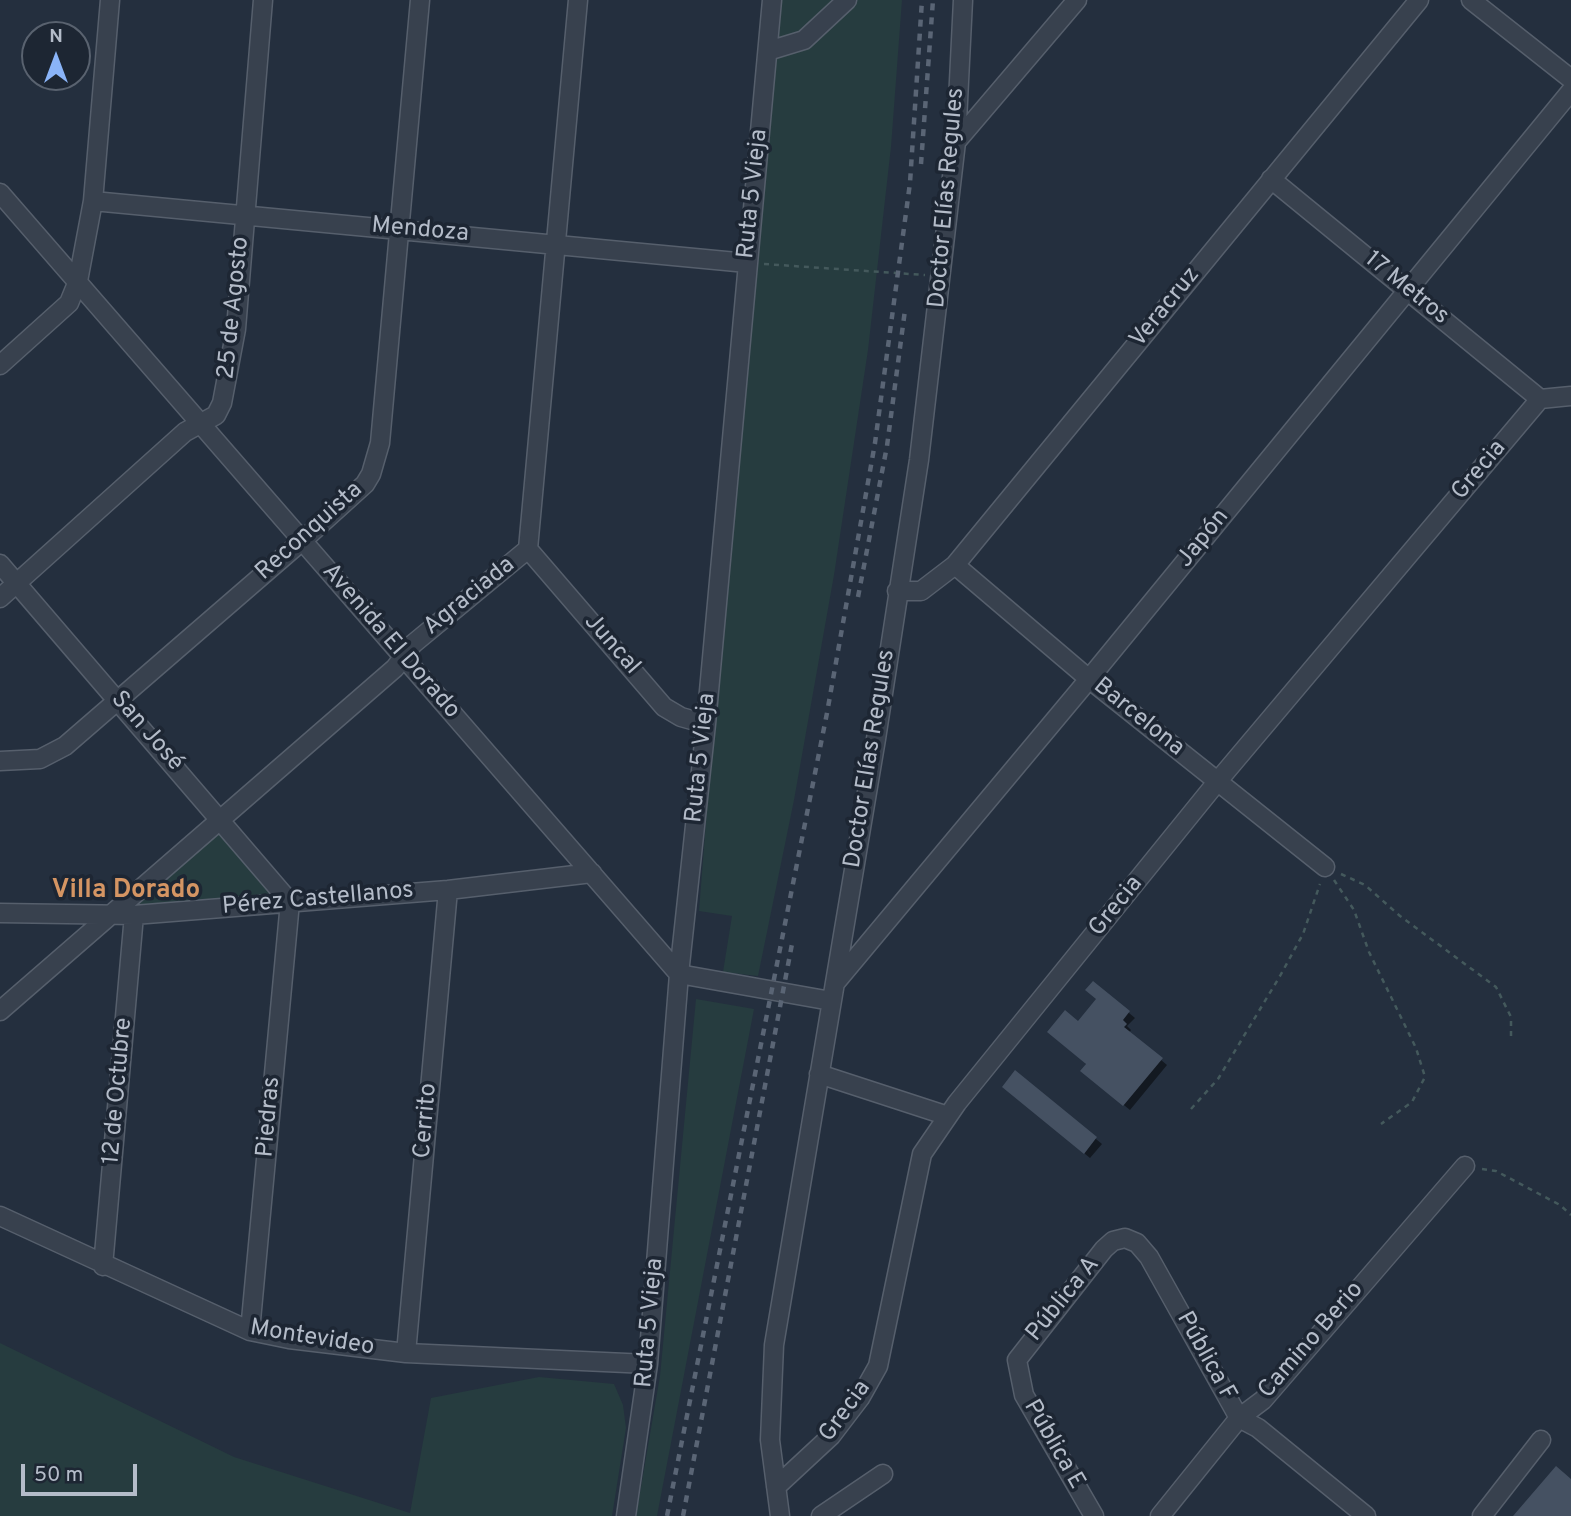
<!DOCTYPE html>
<meta charset="utf-8">
<style>
body{margin:0}
#map{position:relative;width:1571px;height:1516px;overflow:hidden;background:#242f3e;font-family:Overpass,sans-serif}
canvas{display:block}
.north{position:absolute;left:21px;top:21px;width:70px;height:70px;box-sizing:border-box;background:#1d2633;border:2px solid #59626f;border-radius:50%;rotate:0deg;font-size:19px;font-weight:700;line-height:28px;text-align:center;color:#b4bcc9}
.north::after{content:'';display:block;margin:auto;width:24px;height:32px;background:#8ab4f8;clip-path:polygon(50% 0,100% 100%,50% 72%,0 100%)}
.scale{position:absolute;left:21px;top:1464px;width:116px;height:32px;box-sizing:border-box;border:4px solid #b4bcc9;border-top:0;padding-left:9px;font-size:21px;line-height:24px;white-space:nowrap;color:#b4bcc9;-webkit-text-stroke:5px #1d2633;paint-order:stroke}
</style>
<div id="map">
<canvas width="1571" height="1516"></canvas>
<div class="north">N</div>
<div class="scale">50 m</div>
</div>
<script>
const ctx = document.querySelector('canvas').getContext('2d');
ctx.lineJoin = 'round';
function fillPath(path, color) {
  ctx.fillStyle = color;
  ctx.fill(path, 'evenodd');
}
function shape(rows) {
  const path = new Path2D();
  for (const r of rows) {
    path.moveTo(r[0], r[1]);
    for (let i = 2; i < r.length; i += 2) path.lineTo(r[i], r[i + 1]);
  }
  return path;
}
function trace(path, color, width, dash) {
  ctx.strokeStyle = color;
  ctx.lineWidth = width;
  ctx.lineCap = dash ? 'butt' : 'round';
  ctx.setLineDash(dash || []);
  ctx.stroke(path);
}
function write(font, color, halo, rows, align = 'center') {
  ctx.font = font + ' Overpass,sans-serif';
  ctx.lineWidth = 7;
  ctx.setLineDash([]);
  ctx.textBaseline = 'middle';
  ctx.strokeStyle = halo;
  ctx.fillStyle = color;
  for (const [text, x, y, turn = 0] of rows) {
    ctx.save();
    ctx.translate(x, y);
    ctx.rotate((+turn || 0) * Math.PI / 180);
    ctx.textAlign = isNaN(turn) ? turn : align;
    if (halo) ctx.strokeText(text, 0, 0);
    ctx.fillText(text, 0, 0);
    ctx.restore();
  }
}
fillPath(shape([
 [776,0,902,0,891,147,868,350,834,575,794,800,758,976,723,972,732,916,699,911,739,399],
 [216,835,223,835,270,890,270,895,139,905,138,902],
 [696,999,754,1009,657,1516,636,1516,660,1376],
 [0,1343,234,1457,410,1513,431,1398,539,1377,614,1384,623,1405,626,1428,612,1516,0,1516]
]), '#263c3f');
fillPath(shape([
 [1093,983,1135,1018,1127,1026,1131,1030,1129,1033,1167,1065,1130,1110,1088,1076,1078,1024,1098,999],
 [1016,1073,1102,1144,1090,1158,1010,1092]
]), '#0007');
fillPath(shape([
 [1093,981,1130,1011,1123,1020,1127,1024,1124,1027,1163,1058,1123,1106,1080,1071,1086,1064,1047,1032,1065,1010,1078,1021,1096,999,1085,990],
 [1015,1070,1097,1137,1084,1154,1002,1087],
 [1556,1466,1571,1479,1571,1516,1513,1516]
]), '#455162');
const minor = shape([
 [1471,0,1571,79],
 [768,51,804,40,847,0],
 [956,142,1077,0],
 [1271,179,1540,399],
 [0,193,679,974,831,1001],
 [93,201,747,263],
 [0,365,69,303,78,281,93,201,110,0],
 [528,549,664,707,681,717,706,724],
 [0,564,290,902,250,1331],
 [955,565,1089,679,1325,867],
 [897,591,921,591,955,565,1419,0],
 [0,598,185,432,216,415,222,403,236,329,263,0],
 [0,761,40,759,65,746,302,541,365,484,371,474,380,443,420,0],
 [0,913,134,915,448,890,592,873],
 [836,982,1089,679,1571,91],
 [0,1011,395,668,413,644,528,549,578,0],
 [819,1074,948,1116],
 [0,1216,250,1331,289,1339,406,1353,648,1364],
 [103,1266,134,915],
 [406,1353,448,890],
 [776,1487,831,1436,860,1398,878,1366,922,1154,957,1103,1217,782,1540,399,1571,396],
 [626,1516,648,1364,679,974,706,724,772,0],
 [780,1516,770,1440,774,1345,876,739,919,460,956,142,963,0],
 [821,1516,883,1474],
 [1094,1516,1024,1395,1017,1360,1104,1249,1113,1241,1125,1238,1137,1243,1149,1257,1239,1418,1258,1428,1366,1516],
 [1160,1516,1239,1418,1263,1400,1465,1166],
 [1482,1516,1541,1440]
]);
trace(minor, '#565f6c', 21);
trace(shape([
 [764,264,925,275],
 [1341,874,1365,885,1400,916,1496,987,1511,1017,1511,1041],
 [1334,880,1354,910,1369,952,1416,1048,1425,1077,1412,1102,1381,1124],
 [1191,1109,1218,1079,1280,976,1303,934,1320,884],
 [1482,1169,1496,1171,1560,1205,1571,1215]
]), '#44595c', 2.5, [5, 5]);
trace(minor, '#38414e', 18);
trace(shape([
 [921,164,933,0],
 [858,597,887,446,905,310],
 [667,1516,827,713,875,443,910,183,922,0],
 [683,1516,792,944]
]), '#5a6575', 4.5, [7, 7]);
write('24px', '#b4bcc9', '#1d2633', [
 ["Ruta 5 Vieja",754,194,-84],
 ["Doctor Elías Regules",948,198,-85],
 ["Mendoza",420,231,5],
 ["17 Metros",1406,289,39],
 ["25 de Agosto",235,308,-84],
 ["Veracruz",1166,308,-51],
 ["Grecia",1480,471,-50],
 ["Reconquista",310,532,-42],
 ["Japón",1204,539,-51],
 ["Agraciada",470,597,-39],
 ["Avenida El Dorado",390,642,49],
 ["Juncal",611,645,49],
 ["Barcelona",1138,718,39],
 ["San José",146,732,49],
 ["Ruta 5 Vieja",702,758,-84],
 ["Doctor Elías Regules",871,759,-81],
 ["Pérez Castellanos",318,900,-5],
 ["Grecia",1117,907,-51],
 ["12 de Octubre",119,1091,-85],
 ["Piedras",270,1117,-85],
 ["Cerrito",427,1121,-85],
 ["Pública A",1064,1300,-51],
 ["Ruta 5 Vieja",651,1323,-85],
 ["Montevideo",312,1339,9],
 ["Camino Berio",1312,1341,-49],
 ["Pública F",1205,1357,61],
 ["Grecia",846,1412,-54],
 ["Pública E",1053,1445,60]
]);
write('bold 26px', '#d59563', '#1d2633', [
 ["Villa Dorado",126,892]
]);
</script>
